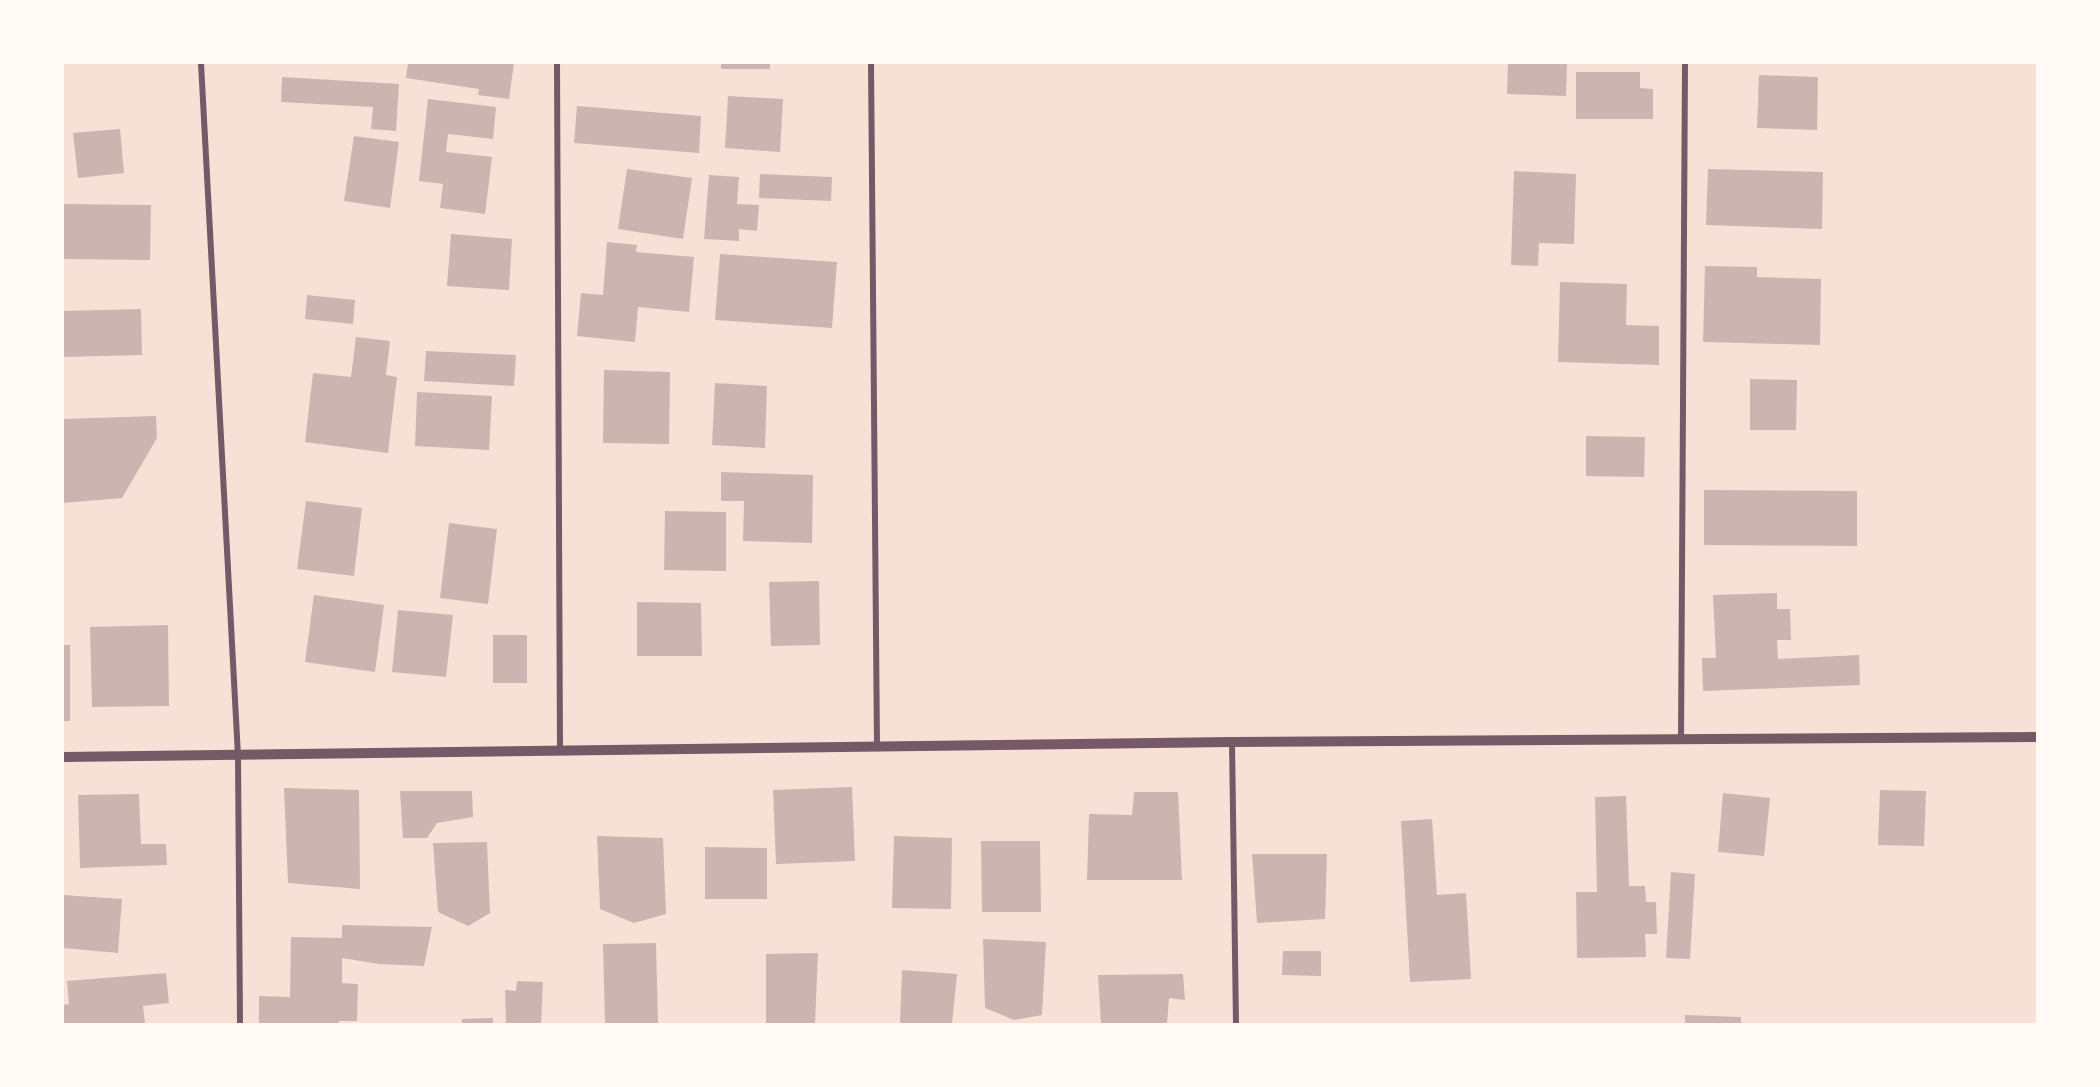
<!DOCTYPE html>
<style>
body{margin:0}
#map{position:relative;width:2100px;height:1087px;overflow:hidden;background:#f7e1d7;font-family:Lato,sans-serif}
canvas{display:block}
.frame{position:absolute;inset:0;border:64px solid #fffaf5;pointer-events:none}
</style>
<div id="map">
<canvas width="2100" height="1087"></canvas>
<div class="frame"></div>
</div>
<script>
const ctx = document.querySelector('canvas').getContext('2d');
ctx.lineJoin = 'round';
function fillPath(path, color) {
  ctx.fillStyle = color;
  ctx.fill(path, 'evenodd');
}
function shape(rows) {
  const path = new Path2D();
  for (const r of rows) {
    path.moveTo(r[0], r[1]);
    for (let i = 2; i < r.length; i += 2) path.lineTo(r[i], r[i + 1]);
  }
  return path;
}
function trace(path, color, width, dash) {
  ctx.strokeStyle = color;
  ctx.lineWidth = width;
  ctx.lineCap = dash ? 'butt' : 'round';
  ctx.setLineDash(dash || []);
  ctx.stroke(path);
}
fillPath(shape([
 [408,63,514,63,509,99,478,95,479,89,406,78],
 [721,63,770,63,770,69,721,69],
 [1508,63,1567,63,1566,96,1507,94],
 [1576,72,1640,72,1640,88,1653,89,1653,119,1576,119],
 [1759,75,1818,77,1817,130,1757,128],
 [282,77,399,84,396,131,371,129,373,107,281,102],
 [728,96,783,99,780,152,725,148],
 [428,99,496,107,493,139,448,134,446,152,492,157,485,214,440,208,443,184,419,181],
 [577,106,701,116,699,153,574,143],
 [120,129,124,173,78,178,73,133],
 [354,136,399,142,390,208,344,201],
 [627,169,692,178,683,239,618,229],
 [1708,169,1823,172,1822,229,1706,225],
 [1514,171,1576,174,1574,244,1539,243,1538,266,1511,265],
 [760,174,832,177,831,201,759,198],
 [709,175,739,177,737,204,759,205,757,231,739,229,739,241,704,239],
 [63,204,151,205,150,260,63,259],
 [451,234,512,239,509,290,447,286],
 [607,242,637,245,636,252,694,257,689,312,638,307,635,342,577,336,581,293,603,295],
 [720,254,837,262,832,328,715,320],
 [1705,266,1757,267,1757,277,1821,279,1820,345,1703,342],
 [1560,282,1627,284,1626,325,1659,326,1659,365,1558,362],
 [307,295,355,300,353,324,305,319],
 [141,309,142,355,63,357,63,311],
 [356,337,390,341,386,375,397,377,388,453,305,442,313,373,351,377],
 [426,351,516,355,514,386,424,381],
 [604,370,670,372,669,444,603,443],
 [1750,379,1797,380,1796,430,1750,430],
 [715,383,767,386,765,448,712,445],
 [417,392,492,396,489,450,415,446],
 [156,416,157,438,122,498,63,503,63,419],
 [1586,436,1645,437,1644,477,1586,476],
 [721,472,813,475,812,543,743,541,744,501,721,501],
 [1704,490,1857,491,1857,546,1704,545],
 [306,501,362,508,354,576,297,569],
 [665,511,726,512,726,571,664,570],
 [449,523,497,529,488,604,440,598],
 [819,581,820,645,771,646,769,582],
 [1777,593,1777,609,1790,609,1791,640,1777,640,1778,659,1859,655,1860,685,1703,691,1702,658,1716,658,1713,595],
 [314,595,384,605,375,672,305,662],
 [637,602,701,603,702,656,637,656],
 [398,610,453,615,446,677,392,672],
 [168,625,169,706,92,707,90,627],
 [493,635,527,635,527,683,493,683],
 [63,645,70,645,70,721,63,721],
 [852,787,855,861,776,864,773,790],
 [284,788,359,790,360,889,288,883],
 [1880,790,1926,791,1924,846,1878,845],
 [400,791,472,791,473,817,437,823,427,838,403,838],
 [1134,792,1178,792,1182,880,1087,880,1089,814,1132,815],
 [1723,793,1770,798,1764,856,1718,852],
 [139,794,141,844,166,844,167,865,80,868,78,795],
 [1626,796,1629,886,1645,886,1646,902,1656,902,1657,934,1645,934,1646,957,1577,958,1576,892,1597,892,1595,797],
 [1432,819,1437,895,1466,893,1471,979,1410,982,1401,821],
 [597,836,663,838,666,914,634,923,600,909],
 [894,836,952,838,951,909,892,908],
 [981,841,1040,841,1041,912,982,912],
 [487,842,490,913,468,926,438,912,433,843],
 [705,847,767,848,767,899,705,899],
 [1252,854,1327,854,1325,919,1257,923],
 [1671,872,1695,874,1690,959,1666,958],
 [63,895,122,899,118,953,63,948],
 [342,925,432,927,424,966,379,964,342,958,342,983,358,984,357,1021,339,1021,339,1024,259,1024,259,996,290,997,291,937,342,938],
 [983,939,1046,942,1042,1015,1014,1020,985,1008],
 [656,943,658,1023,605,1024,603,944],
 [1283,951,1321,951,1321,976,1282,975],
 [818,953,815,1024,766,1024,766,954],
 [902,970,957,974,952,1024,900,1024],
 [166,973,169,1003,143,1006,145,1024,63,1024,63,1005,69,1004,67,981],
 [1183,974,1185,1000,1169,998,1167,1024,1101,1024,1098,975],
 [517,981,543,982,541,1024,506,1024,505,990,516,991],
 [1685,1015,1741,1017,1741,1024,1685,1024],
 [493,1018,493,1024,462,1024,462,1019]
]), '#ccb4b1');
trace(shape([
 [201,63,238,756,240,1024],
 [557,63,560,751],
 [871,63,877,747],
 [1681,739,1685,63],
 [1232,742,1236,1024]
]), '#755966', 6);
trace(shape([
 [63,757,1232,742,2037,737]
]), '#755966', 10);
</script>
